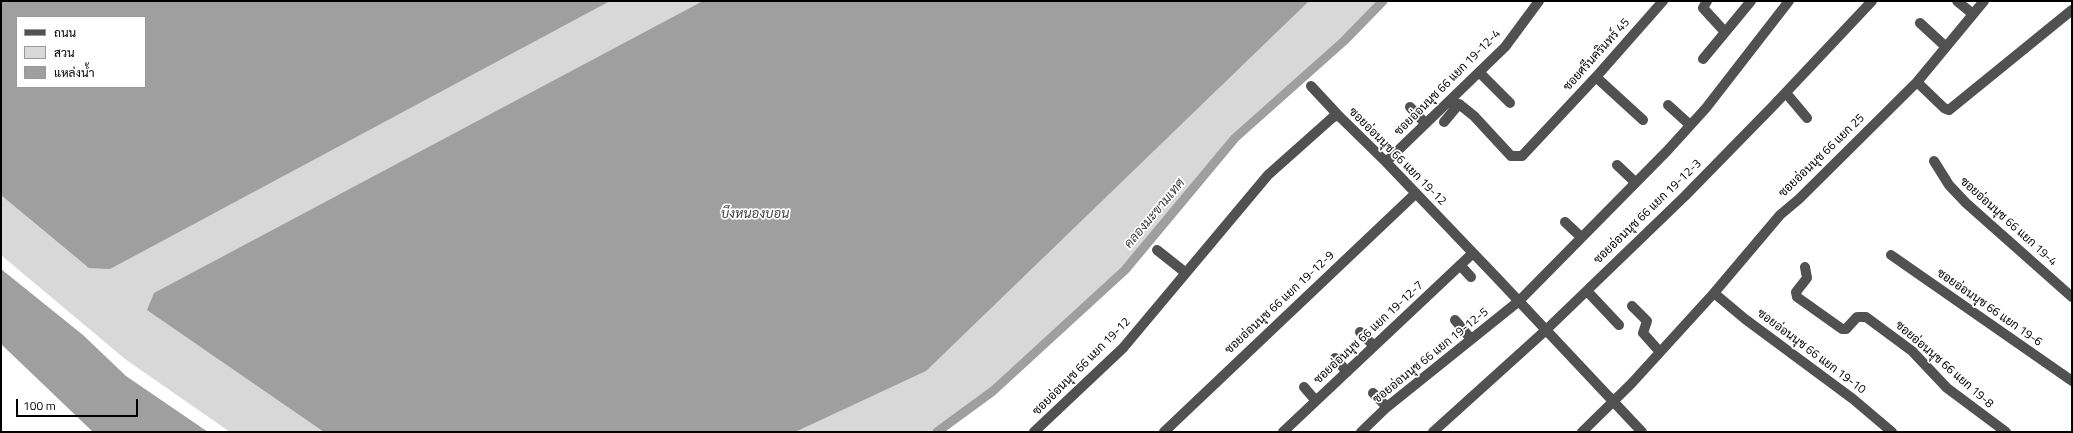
<!DOCTYPE html>
<meta charset="utf-8">
<style>
body{margin:0}
#map{position:relative;width:2073px;height:433px;overflow:hidden;background:#fff;font-family:"Titillium Web",Sarabun,sans-serif}
canvas{display:block}
.frame{position:absolute;inset:0;border:2px solid #000;pointer-events:none}
.legend{position:absolute;left:16px;top:16px;width:130px;height:72px;box-sizing:border-box;background:#fff;border:1px solid #999;margin:0;padding:5px 7px;list-style:none;font-size:12px;color:#000}
.legend li{display:flex;align-items:center;gap:8px;height:20px}
.legend b{width:20px;border:1px solid #999}
.scale{position:absolute;left:16px;top:399px;width:122px;height:18px;box-sizing:border-box;border:2px solid #000;border-top:0;padding-left:5px;font-size:12px;line-height:14px;white-space:nowrap;color:#000;-webkit-text-stroke:3px #fff;paint-order:stroke}
</style>
<div id="map">
<canvas width="2073" height="433"></canvas>
<div class="frame"></div>
<ul class="legend">
<li><b style="height:5px;background:#515151"></b>ถนน</li>
<li><b style="height:11px;background:#d8d8d8"></b>สวน</li>
<li><b style="height:11px;background:#9f9f9f"></b>แหล่งน้ำ</li>
</ul>
<div class="scale">100 m</div>
</div>
<script>
const ctx = document.querySelector('canvas').getContext('2d');
ctx.lineJoin = 'round';
function fillPath(path, color) {
  ctx.fillStyle = color;
  ctx.fill(path, 'evenodd');
}
function shape(rows) {
  const path = new Path2D();
  for (const r of rows) {
    path.moveTo(r[0], r[1]);
    for (let i = 2; i < r.length; i += 2) path.lineTo(r[i], r[i + 1]);
  }
  return path;
}
function trace(path, color, width, dash) {
  ctx.strokeStyle = color;
  ctx.lineWidth = width;
  ctx.lineCap = dash ? 'butt' : 'round';
  ctx.setLineDash(dash || []);
  ctx.stroke(path);
}
function write(font, color, halo, rows, align = 'center') {
  ctx.font = font + ' "Titillium Web",Sarabun,sans-serif';
  ctx.lineWidth = 3.5;
  ctx.setLineDash([]);
  ctx.textBaseline = 'middle';
  ctx.strokeStyle = halo;
  ctx.fillStyle = color;
  for (const [text, x, y, turn = 0] of rows) {
    ctx.save();
    ctx.translate(x, y);
    ctx.rotate((+turn || 0) * Math.PI / 180);
    ctx.textAlign = isNaN(turn) ? turn : align;
    if (halo) ctx.strokeText(text, 0, 0);
    ctx.fillText(text, 0, 0);
    ctx.restore();
  }
}
fillPath(shape([
 [1,1,1383,1,1344,41,1235,138,1125,270,993,391,937,432,230,432,125,359,1,255],
 [17,17,145,17,145,87,17,87]
]), '#d8d8d8');
fillPath(shape([
 [1,1,610,1,110,269,89,268,1,195],
 [17,17,145,17,145,87,17,87],
 [703,1,1309,1,926,371,795,432,324,432,147,310,154,293],
 [1,269,83,335,126,376,208,432,93,432,1,344]
]), '#9f9f9f');
trace(shape([
 [937,432,993,391,1125,270,1235,138,1344,41,1383,1]
]), '#9f9f9f', 9);
trace(shape([
 [1707,1,1703,8,1725,32],
 [1957,1,1973,14],
 [1920,23,1946,47],
 [1703,59,1751,1],
 [1479,72,1510,103],
 [1596,77,1643,120],
 [1917,82,1984,1],
 [1311,86,1338,115],
 [1786,93,1807,118],
 [1668,105,1690,125],
 [1410,107,1425,123],
 [1444,122,1459,104,1474,116,1511,156,1522,156,1596,77,1663,1],
 [1934,161,1949,185,1966,203,2072,297],
 [1386,162,1505,47,1539,1],
 [1617,165,1635,182],
 [1565,222,1581,237],
 [1157,250,1186,273],
 [1891,255,2072,381],
 [1460,265,1471,277],
 [1805,267,1807,278,1796,292,1797,297,1842,329,1846,329,1857,317,1866,317,1912,351,1947,388,2006,432],
 [1587,291,1619,325],
 [1714,293,1745,319,1853,399,1892,432],
 [1632,306,1647,321,1643,333,1660,352],
 [1455,320,1471,339],
 [1360,332,1374,346],
 [1335,358,1347,372],
 [1304,387,1316,401],
 [1373,393,1387,407],
 [1034,432,1123,348,1268,175,1332,118,1338,115,1386,162,1498,279,1642,432],
 [1164,432,1415,194],
 [1283,432,1473,253],
 [1361,432,1387,407,1519,301,1667,151,1706,108,1789,1],
 [1433,432,1546,330,1685,196,1774,105,1872,1],
 [1582,432,1631,384,1714,293,1780,215,1799,199,1917,82,1944,108,1949,110,2072,10]
]), '#515151', 10);
write('12px', '#000', '#fff', [
 ["ซอยศรีนครินทร์ 45",1597,55,-48],
 ["ซอยอ่อนนุช 66 แยก 19-12-4",1448,83,-45],
 ["ซอยอ่อนนุช 66 แยก 25",1822,156,-44],
 ["ซอยอ่อนนุช 66 แยก 19-12",1397,157,45],
 ["ซอยอ่อนนุช 66 แยก 19-12-3",1648,212,-44],
 ["ซอยอ่อนนุช 66 แยก 19-4",2008,222,42],
 ["ซอยอ่อนนุช 66 แยก 19-12-9",1280,303,-43],
 ["ซอยอ่อนนุช 66 แยก 19-6",1989,308,35],
 ["ซอยอ่อนนุช 66 แยก 19-12-7",1369,333,-43],
 ["ซอยอ่อนนุช 66 แยก 19-10",1811,352,37],
 ["ซอยอ่อนนุช 66 แยก 19-12-5",1431,356,-39],
 ["ซอยอ่อนนุช 66 แยก 19-8",1944,365,41],
 ["ซอยอ่อนนุช 66 แยก 19-12",1082,367,-45]
]);
write('italic 13px', '#404040', '#fff', [
 ["คลองมะขามเทศ",1155,214,-50],
 ["บึงหนองบอน",755,215]
]);
</script>
